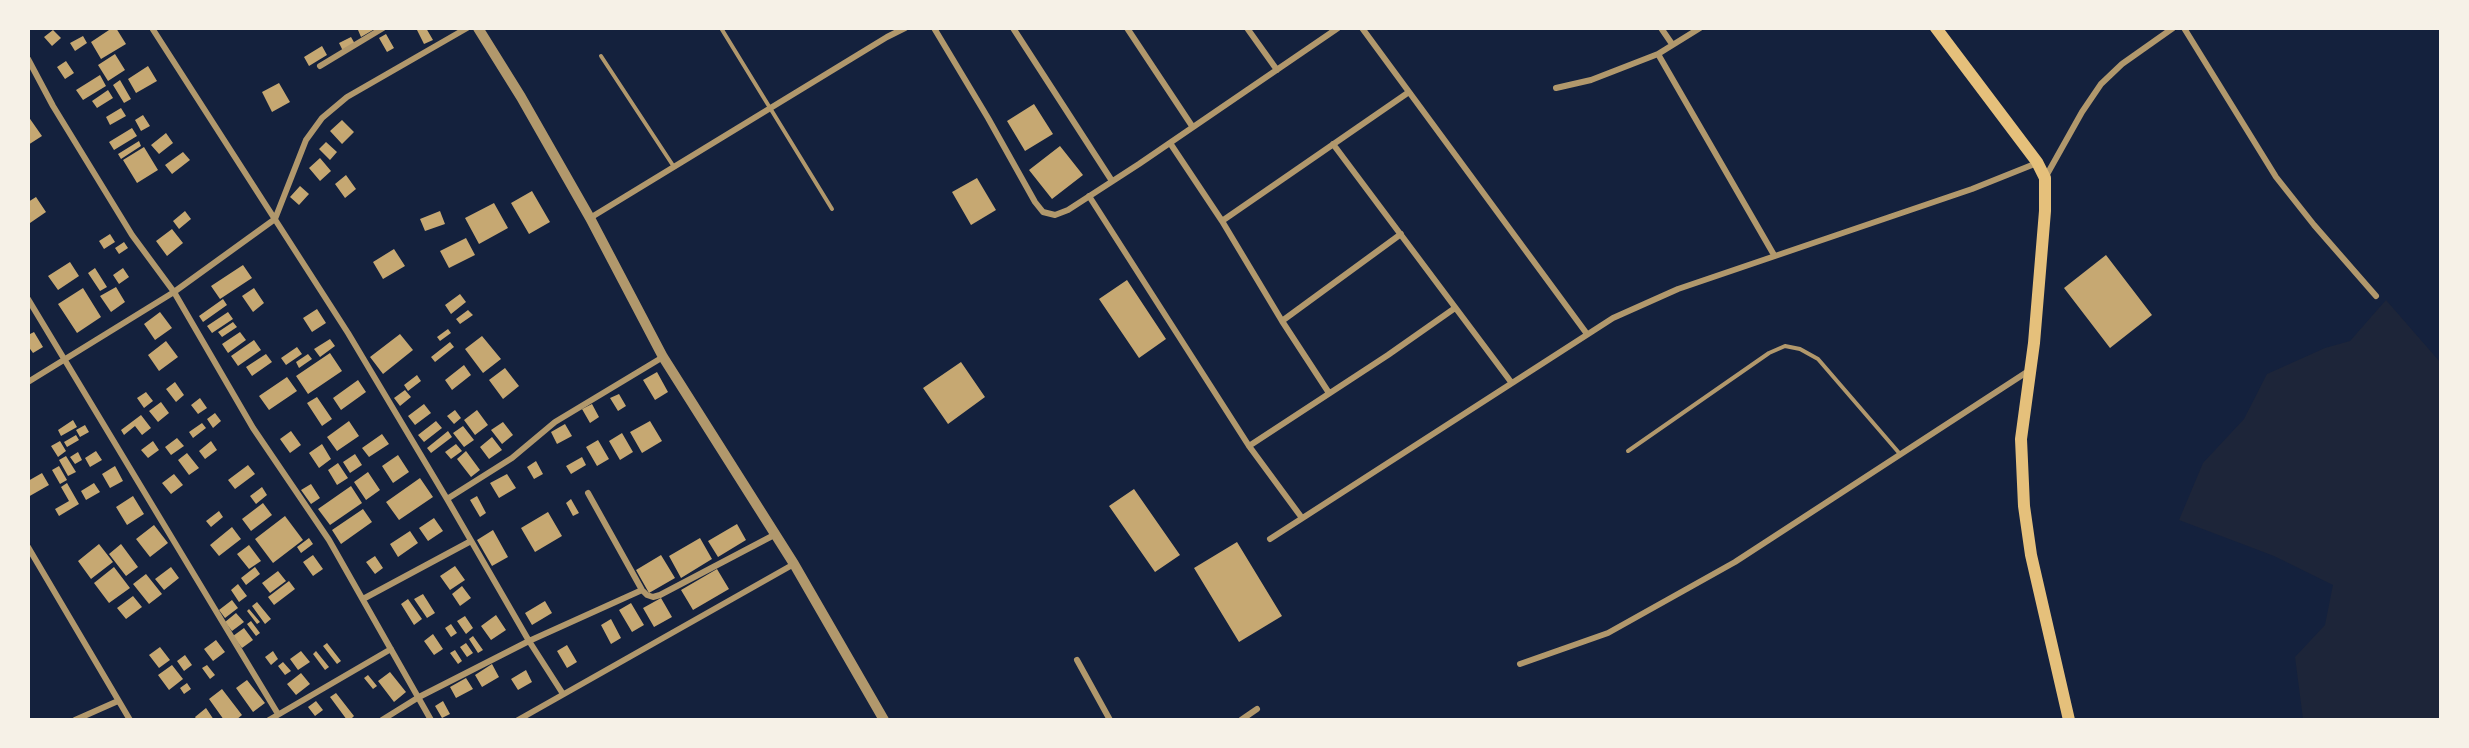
<!DOCTYPE html>
<style>
body{margin:0}
#map{position:relative;width:2469px;height:748px;overflow:hidden;background:#14213d;font-family:"Nunito Sans",sans-serif}
canvas{display:block}
.frame{position:absolute;inset:0;border:30px solid #f6f1e7;pointer-events:none}
</style>
<div id="map">
<canvas width="2469" height="748"></canvas>
<div class="frame"></div>
</div>
<script>
const ctx = document.querySelector('canvas').getContext('2d');
ctx.lineJoin = 'round';
function fillPath(path, color) {
  ctx.fillStyle = color;
  ctx.fill(path, 'evenodd');
}
function shape(rows) {
  const path = new Path2D();
  for (const r of rows) {
    path.moveTo(r[0], r[1]);
    for (let i = 2; i < r.length; i += 2) path.lineTo(r[i], r[i + 1]);
  }
  return path;
}
function trace(path, color, width, dash) {
  ctx.strokeStyle = color;
  ctx.lineWidth = width;
  ctx.lineCap = dash ? 'butt' : 'round';
  ctx.setLineDash(dash || []);
  ctx.stroke(path);
}
fillPath(shape([
 [2386,300,2440,362,2440,719,2303,719,2295,657,2325,625,2333,585,2274,556,2179,520,2203,463,2244,419,2267,374,2325,348,2350,341]
]), '#1d2539');
fillPath(shape([
 [112,28,116,28,126,44,101,59,91,42],
 [360,28,372,28,373,30,361,37,358,30],
 [416,28,426,28,433,40,424,44],
 [53,30,61,38,52,46,44,37],
 [386,34,394,48,387,52,379,38],
 [83,36,87,43,75,51,70,43],
 [351,37,355,44,343,51,339,43],
 [322,46,327,55,309,66,304,57],
 [115,54,125,70,108,81,98,65],
 [66,61,74,73,65,79,57,67],
 [148,66,157,81,136,93,128,79],
 [100,75,106,86,83,100,76,90],
 [120,80,131,99,124,103,113,85],
 [279,83,290,102,272,112,262,92],
 [108,90,113,98,97,108,92,101],
 [1034,104,1053,134,1025,151,1007,121],
 [121,108,126,116,110,125,106,117],
 [143,115,150,126,141,131,135,120],
 [28,116,42,136,28,145],
 [342,120,354,132,342,144,330,131],
 [132,128,137,136,114,150,109,142],
 [166,133,173,143,159,154,151,145],
 [139,141,141,146,121,159,118,154],
 [326,142,337,152,330,160,319,149],
 [1060,146,1083,175,1052,199,1029,170],
 [144,147,158,170,137,183,123,160],
 [183,152,190,160,172,174,165,165],
 [320,158,331,171,320,181,309,168],
 [346,175,356,189,345,198,335,184],
 [977,178,996,210,971,225,952,192],
 [300,186,309,194,299,205,290,197],
 [532,191,550,222,529,234,511,203],
 [36,197,46,212,30,223,28,202],
 [494,203,508,228,479,244,465,218],
 [185,211,191,219,179,229,173,221],
 [440,211,445,224,425,231,420,219],
 [172,229,183,243,167,256,156,241],
 [110,234,115,242,104,249,99,241],
 [466,238,475,255,449,268,440,251],
 [124,242,128,248,119,254,115,248],
 [394,249,405,266,383,279,373,262],
 [2106,255,2152,315,2110,348,2064,288],
 [70,262,79,276,58,290,48,276],
 [243,265,252,278,220,299,211,286],
 [95,268,107,287,100,291,88,273],
 [123,268,129,277,119,284,113,275],
 [1127,280,1166,339,1139,358,1099,299],
 [116,287,125,302,111,312,100,296],
 [83,288,101,317,77,333,58,304],
 [254,288,264,303,253,312,242,296],
 [460,294,466,302,451,314,445,305],
 [223,299,227,305,203,322,199,316],
 [317,309,326,323,312,332,303,318],
 [468,310,473,315,460,324,456,319],
 [160,312,172,328,155,340,144,324],
 [228,312,233,319,212,333,207,326],
 [233,322,237,327,222,337,218,332],
 [448,329,451,333,440,341,437,337],
 [34,332,43,347,33,353,28,346,28,335],
 [240,332,246,340,228,353,222,344],
 [400,334,413,350,383,374,370,357],
 [482,336,501,359,483,373,465,349],
 [330,339,335,346,320,357,314,349],
 [254,340,261,350,238,366,231,356],
 [166,341,178,357,159,371,148,355],
 [450,342,454,347,435,362,431,357],
 [297,347,302,354,286,365,281,358],
 [330,353,342,371,308,394,296,376],
 [266,354,272,362,252,376,246,367],
 [308,354,312,359,299,368,296,362],
 [961,362,985,397,948,424,923,388],
 [464,365,471,375,452,390,445,380],
 [505,368,519,386,503,399,489,380],
 [657,372,668,392,655,400,643,380],
 [417,375,421,381,408,391,404,385],
 [287,377,297,391,269,410,259,396],
 [358,380,366,392,341,410,333,398],
 [175,382,184,395,176,402,166,389],
 [405,390,411,397,400,406,394,398],
 [146,392,153,401,144,408,137,398],
 [619,394,626,406,618,411,610,398],
 [317,397,332,419,322,426,307,403],
 [200,398,207,408,198,414,191,405],
 [161,402,169,413,158,422,149,411],
 [424,404,431,413,415,425,408,416],
 [592,404,599,417,590,423,582,409],
 [455,410,461,418,454,424,447,416],
 [477,410,488,425,475,435,464,420],
 [215,413,221,421,213,428,207,419],
 [141,415,151,428,142,435,135,426,124,435,121,430],
 [73,420,77,427,61,436,58,430],
 [349,421,359,436,337,451,327,437],
 [436,421,442,428,424,442,418,435],
 [650,421,662,441,642,453,630,432],
 [503,422,513,435,502,444,491,430],
 [202,423,206,428,193,438,189,432],
 [565,424,572,436,557,444,551,432],
 [85,425,89,432,80,437,76,430],
 [463,426,474,440,464,447,453,433],
 [291,431,301,445,290,453,280,439],
 [448,431,452,437,431,453,427,448],
 [622,433,633,452,620,460,609,441],
 [382,434,389,444,369,457,362,448],
 [76,435,79,440,67,447,64,442],
 [492,437,502,450,489,459,480,447],
 [177,438,184,446,171,455,165,447],
 [598,440,609,459,597,466,586,447],
 [60,441,66,451,58,457,51,446],
 [153,441,159,450,148,458,141,450],
 [211,441,217,450,205,459,199,451],
 [322,444,331,459,319,468,309,453],
 [456,444,462,451,451,459,445,452],
 [96,451,102,460,90,467,85,458],
 [466,451,480,470,471,477,457,459],
 [78,452,82,460,75,464,70,457],
 [187,453,199,468,189,475,178,460],
 [355,454,362,465,350,473,343,462],
 [398,455,409,472,393,483,382,466],
 [66,456,76,472,68,476,59,460],
 [582,457,586,465,571,474,566,466],
 [536,461,543,474,534,479,527,467],
 [338,463,348,478,337,485,328,470],
 [248,465,255,474,235,489,228,480],
 [59,466,67,480,60,484,52,470],
 [115,466,123,481,110,488,102,474],
 [368,472,380,490,366,500,354,482],
 [42,473,49,485,28,497,28,481],
 [174,474,183,485,171,494,162,483],
 [507,474,516,488,499,498,490,483],
 [420,478,433,497,399,520,386,502],
 [67,483,79,504,59,516,55,509,69,501,61,487],
 [94,483,100,492,86,500,81,491],
 [311,484,320,498,311,504,301,490],
 [351,486,362,503,330,525,318,509],
 [262,487,267,495,256,504,250,496],
 [1134,489,1180,555,1155,572,1109,506],
 [133,496,144,514,127,525,116,507],
 [477,496,486,513,480,517,470,500],
 [571,499,579,513,573,516,566,503],
 [263,503,272,515,251,531,242,519],
 [363,509,372,522,341,544,332,530],
 [219,511,223,517,211,527,206,521],
 [548,512,562,536,535,552,521,528],
 [285,516,303,540,273,563,255,539],
 [434,518,443,531,428,541,419,528],
 [737,524,746,540,718,557,708,541],
 [154,525,168,543,150,557,136,539],
 [232,527,241,539,219,556,210,545],
 [493,530,508,557,492,566,477,540],
 [410,531,418,543,398,557,390,544],
 [309,538,313,544,301,553,297,547],
 [700,538,712,559,681,578,669,556],
 [1237,542,1282,616,1239,642,1194,568],
 [99,544,113,562,91,579,78,561],
 [121,544,138,567,126,576,109,554],
 [249,545,261,561,249,569,237,554],
 [313,555,323,569,313,576,303,562],
 [661,555,675,578,649,593,636,570],
 [375,556,383,568,375,574,366,562],
 [455,566,465,580,450,590,440,576],
 [114,567,130,588,109,603,94,583],
 [171,567,179,578,164,590,155,579],
 [255,567,260,574,246,585,241,578],
 [717,569,729,589,693,610,681,590],
 [278,571,286,581,270,593,262,583],
 [146,574,162,594,149,604,133,584],
 [289,581,295,589,274,605,268,597],
 [238,584,247,596,239,602,231,590],
 [462,586,471,598,460,606,452,594],
 [423,594,435,613,427,618,414,599],
 [133,596,142,607,126,619,117,608],
 [661,598,672,617,654,627,643,608],
 [408,599,422,619,414,625,401,604],
 [232,600,238,608,225,618,219,610],
 [545,601,552,613,532,625,525,613],
 [257,602,271,619,265,624,252,606],
 [631,603,644,625,632,632,619,610],
 [249,609,260,622,257,624,247,611],
 [236,613,244,622,232,631,225,622],
 [496,615,506,630,491,640,481,626],
 [465,616,473,628,466,634,457,621],
 [611,619,621,638,611,644,601,625],
 [251,621,260,633,256,636,247,624],
 [451,624,457,633,451,637,445,628],
 [244,628,253,640,242,648,233,636],
 [433,634,443,649,434,655,424,641],
 [473,636,483,650,478,653,469,639],
 [216,640,225,652,213,661,204,649],
 [327,643,341,661,337,664,323,646],
 [466,643,473,653,467,657,460,647],
 [567,645,577,662,567,668,557,651],
 [160,647,170,660,159,668,149,655],
 [455,650,462,661,458,664,450,653],
 [273,651,278,659,271,665,265,657],
 [301,651,310,662,298,670,290,659],
 [316,651,329,667,325,670,313,654],
 [185,655,192,665,184,671,177,661],
 [283,662,291,671,285,675,278,666],
 [492,664,499,677,482,687,475,675],
 [172,665,183,679,169,690,158,675],
 [207,665,215,675,210,679,202,668],
 [526,670,532,682,518,690,511,679],
 [390,672,406,692,394,702,378,681],
 [301,673,310,684,296,695,287,684],
 [368,675,377,686,373,689,364,678],
 [466,678,473,689,456,698,450,687],
 [247,680,265,703,253,712,236,688],
 [187,683,191,689,184,694,180,688],
 [222,689,242,715,236,720,224,720,209,699],
 [336,693,354,716,350,720,347,720,330,697],
 [316,701,323,710,315,716,308,707],
 [443,701,450,714,442,718,435,706],
 [206,708,214,720,197,720,195,717]
]), '#c6a872');
trace(shape([
 [721,28,832,209],
 [601,56,674,167],
 [1628,451,1769,353,1785,346,1800,349,1818,359,1900,454]
]), '#b1986c', 4);
trace(shape([
 [152,28,348,333,447,499,529,641,563,694],
 [934,28,988,118,1035,202,1043,212,1055,215,1068,210,1139,164,1338,28],
 [1013,28,1112,181],
 [1127,28,1192,126],
 [1247,28,1277,70],
 [1362,28,1587,334],
 [1661,28,1672,44],
 [2184,28,2276,177,2314,225,2376,296],
 [1658,54,1774,255],
 [28,59,53,106,132,235,174,292,253,428,329,540,431,720],
 [320,66,383,28],
 [1556,88,1591,80,1658,54,1700,28],
 [1170,143,1222,221,1282,321,1329,393],
 [1333,144,1511,382],
 [2045,178,2082,112,2101,84,2122,64,2173,28],
 [1089,196,1249,446,1302,518],
 [590,218,887,37,905,28],
 [1222,221,1409,92],
 [28,299,278,714],
 [1282,321,1401,234],
 [28,382,174,292,275,219,306,140,322,118,347,97,467,28],
 [1249,446,1388,355,1455,308],
 [588,493,642,590,647,595,653,597,660,595,776,534],
 [447,499,512,458,555,422,663,357],
 [1270,539,1613,318,1678,289,1972,189,2037,163],
 [28,547,130,720],
 [363,599,471,541],
 [1077,660,1110,720],
 [1520,664,1608,633,1735,562,2030,370],
 [75,720,118,701],
 [269,720,391,649],
 [382,720,419,697,529,641,642,590],
 [518,720,794,564],
 [1241,720,1257,709]
]), '#b1986c', 6);
trace(shape([
 [478,28,521,97,590,218,663,357,794,564,884,720]
]), '#b1986c', 10);
trace(shape([
 [1936,28,2037,162,2045,178,2045,211,2034,343,2021,439,2024,506,2031,555,2069,720]
]), '#e5c07b', 12);
</script>
